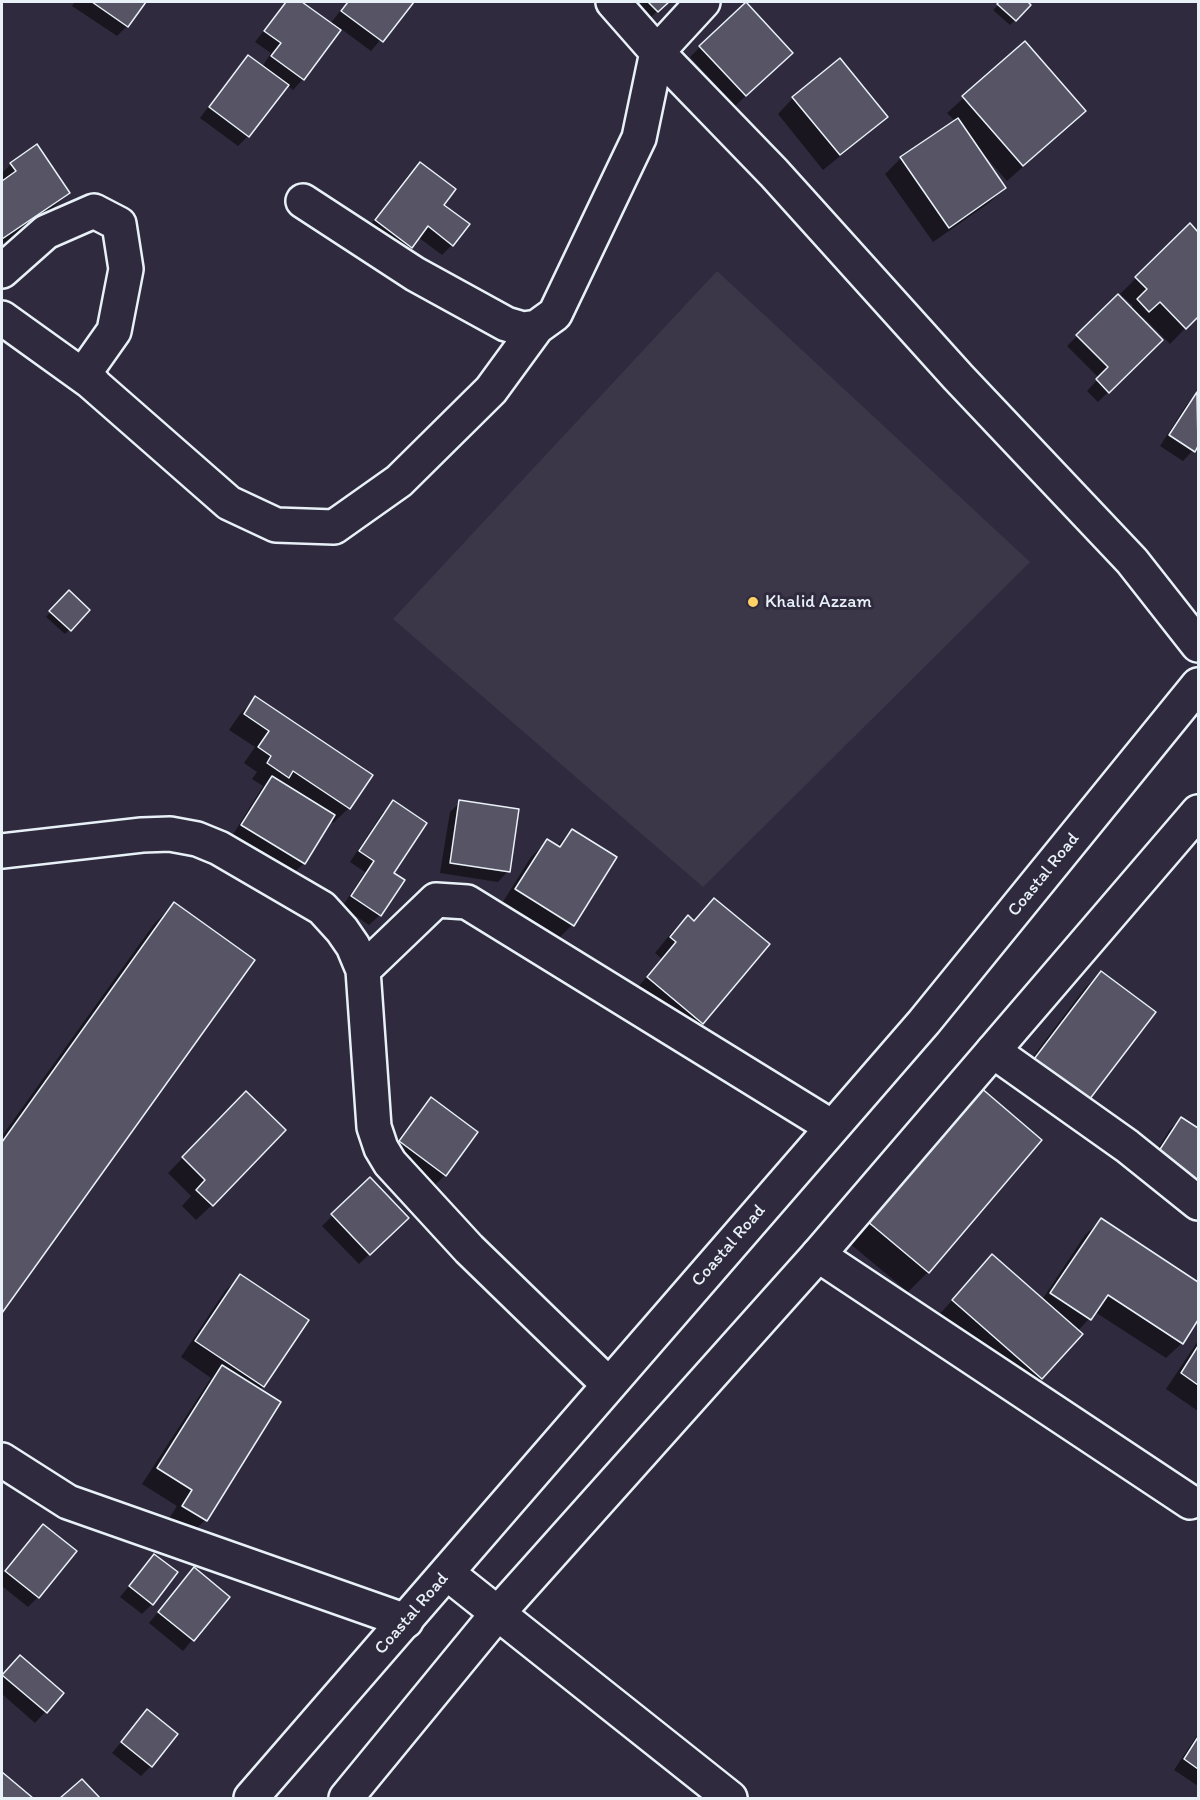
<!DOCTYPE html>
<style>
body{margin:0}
#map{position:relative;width:1200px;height:1800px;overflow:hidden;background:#2f2a3d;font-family:Itim,sans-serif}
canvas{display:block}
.frame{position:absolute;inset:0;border:3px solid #e8f1f8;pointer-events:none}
</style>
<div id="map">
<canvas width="1200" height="1800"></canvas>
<div class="frame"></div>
</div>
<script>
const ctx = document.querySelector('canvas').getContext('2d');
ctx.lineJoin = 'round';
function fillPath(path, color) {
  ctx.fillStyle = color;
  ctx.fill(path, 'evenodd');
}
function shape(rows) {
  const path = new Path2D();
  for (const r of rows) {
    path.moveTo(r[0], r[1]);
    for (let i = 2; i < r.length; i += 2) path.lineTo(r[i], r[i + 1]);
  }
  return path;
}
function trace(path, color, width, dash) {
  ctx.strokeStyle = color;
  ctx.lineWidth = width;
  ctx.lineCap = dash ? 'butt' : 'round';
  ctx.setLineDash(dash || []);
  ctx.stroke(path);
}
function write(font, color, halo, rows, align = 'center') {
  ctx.font = font + ' Itim,sans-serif';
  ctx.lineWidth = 6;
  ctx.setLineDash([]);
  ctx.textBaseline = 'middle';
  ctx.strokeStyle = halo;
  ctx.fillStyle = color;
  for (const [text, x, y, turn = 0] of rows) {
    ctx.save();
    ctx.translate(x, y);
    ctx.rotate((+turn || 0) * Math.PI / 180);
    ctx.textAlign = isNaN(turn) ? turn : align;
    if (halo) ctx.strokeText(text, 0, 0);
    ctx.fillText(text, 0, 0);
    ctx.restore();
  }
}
fillPath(shape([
 [717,271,1030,562,703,887,393,619]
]), '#3b3749');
fillPath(shape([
 [75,2,144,2,127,26,117,36,72,6],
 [286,2,299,2,330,24,347,2,412,2,371,51,340,28,303,79,293,90,287,85,248,136,238,146,200,118,238,67,248,57,262,67,271,53,255,42],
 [627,2,667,2,647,21],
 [1001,2,1026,2,1029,5,1010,25,993,10],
 [1025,43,1069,126,1007,181,984,155,982,156,1005,188,989,203,933,242,885,174,901,158,955,121,947,113],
 [700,47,781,63,735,106,690,57],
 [793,98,886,117,870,132,823,170,778,114],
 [11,164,68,193,48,213,2,244,2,173],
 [420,164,442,205,452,245,442,255,418,237,401,257,366,231,409,174],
 [1190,225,1198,234,1198,315,1170,344,1143,317,1141,319,1161,340,1098,402,1087,391,1099,378,1067,346,1118,296,1130,308,1133,306,1120,294],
 [1197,394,1198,448,1196,447,1183,461,1160,446,1187,404],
 [69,592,88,610,65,634,46,617],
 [256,698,349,808,333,823,330,821,304,863,293,874,232,836,263,786,252,779,257,772,244,763,255,747,229,730,240,714],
 [394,802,392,873,380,915,369,925,342,907,365,872,350,862,383,812],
 [460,802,508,871,498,882,440,873,450,812],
 [572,830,572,925,557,940,501,905,531,857,547,841,556,847],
 [714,900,702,1023,686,1038,633,993,662,959,655,953,672,932,688,917,693,921],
 [174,904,253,961,2,1311,2,1136,154,924],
 [1101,973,1153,1012,1016,1079,1085,988],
 [246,1093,212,1205,196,1220,182,1206,191,1196,168,1173],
 [431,1099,476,1133,445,1175,434,1186,389,1152,421,1109],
 [960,1110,928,1272,908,1292,848,1242],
 [1181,1119,1198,1130,1198,1195,1146,1168,1170,1129],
 [370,1179,407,1218,359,1264,322,1226],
 [1101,1220,1198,1284,1198,1317,1182,1343,1166,1358,1095,1312,1078,1331,1080,1334,1026,1394,937,1317,992,1256,1042,1300,1085,1235],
 [241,1276,263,1386,259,1390,205,1520,190,1535,167,1522,177,1506,142,1484,211,1378,181,1357,225,1291],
 [1198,1341,1198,1411,1166,1389],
 [43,1526,38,1597,28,1607,2,1586,2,1574],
 [154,1556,152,1604,142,1614,120,1597],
 [194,1569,228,1597,183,1651,149,1623],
 [10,1667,62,1693,35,1723,2,1694,2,1676],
 [147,1711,151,1766,141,1776,112,1753],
 [1198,1734,1198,1786,1174,1770],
 [2,1774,31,1798,2,1798]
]), '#0007');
const building = shape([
 [92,2,146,2,128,27,92,2],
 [286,2,302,2,341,30,304,80,271,56,281,43,264,31,286,2],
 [348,2,414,2,383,42,341,11,348,2],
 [648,2,669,2,658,12,648,2],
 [746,2,793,53,746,96,699,46,746,2],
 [999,2,1028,2,1031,5,1016,21,997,4,999,2],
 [1025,41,1086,111,1023,166,962,96,1025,41],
 [248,55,289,85,249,137,209,107,248,55],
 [840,58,888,117,840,155,792,97,840,58],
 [958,118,1006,188,949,228,900,157,958,118],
 [37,144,70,193,2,239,2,181,16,171,10,163,37,144],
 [420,162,456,189,444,205,470,224,453,246,428,226,412,248,375,220,420,162],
 [1190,223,1198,232,1198,317,1186,329,1160,302,1149,312,1137,299,1147,289,1135,277,1190,223],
 [1118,294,1163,340,1109,393,1096,379,1108,367,1076,335,1118,294],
 [1197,392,1198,446,1195,452,1169,435,1197,392],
 [69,590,90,610,71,631,49,611,69,590],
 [255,696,373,775,350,809,293,771,289,778,267,763,271,756,258,747,269,731,244,714,255,696],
 [272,776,335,815,305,864,241,825,272,776],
 [393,800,427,823,394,873,405,880,381,916,351,896,374,861,359,851,393,800],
 [459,800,519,809,510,872,450,863,459,800],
 [572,829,617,857,574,926,515,889,547,839,560,847,572,829],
 [714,898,770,944,703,1024,647,977,676,942,670,937,688,915,694,921,714,898],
 [174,902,255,960,2,1313,2,1142,174,902],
 [1101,971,1156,1012,1086,1104,1031,1063,1101,971],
 [980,1087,1042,1140,929,1273,867,1221,980,1087],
 [246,1091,286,1130,213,1206,196,1190,205,1180,182,1157,246,1091],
 [431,1097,478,1132,446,1176,399,1141,431,1097],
 [1181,1117,1198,1128,1198,1184,1155,1157,1181,1117],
 [370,1177,409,1218,370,1255,331,1214,370,1177],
 [1101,1218,1198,1282,1198,1320,1183,1344,1108,1295,1091,1320,1050,1293,1101,1218],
 [992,1254,1083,1334,1042,1379,952,1300,992,1254],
 [240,1274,309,1320,264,1387,195,1341,240,1274],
 [1198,1346,1198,1385,1181,1373,1198,1346],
 [222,1365,281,1402,207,1521,182,1506,192,1490,157,1468,222,1365],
 [43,1524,77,1551,39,1598,5,1571,43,1524],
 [154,1554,178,1572,153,1605,129,1586,154,1554],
 [194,1567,230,1597,194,1641,158,1612,194,1567],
 [20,1655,64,1693,47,1713,2,1675,20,1655],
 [147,1709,178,1734,152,1767,121,1742,147,1709],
 [1198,1737,1198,1769,1184,1759,1198,1737],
 [2,1772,33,1798,2,1798,2,1772],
 [82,1779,100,1798,60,1798,82,1779]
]);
fillPath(building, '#575565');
trace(building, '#e8f1f8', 1.5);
const minor = shape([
 [613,2,657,52,774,173,958,377,1132,561,1198,645],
 [303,201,415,274,506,324,523,329,537,327],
 [2,271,46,232,94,211,119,224,126,269,114,331,83,375,229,503,276,525,334,527,399,481,491,390,537,327,555,314,639,138,657,52,703,2],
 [2,318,94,384],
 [2,851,142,835,170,834,197,839,219,848,322,908,342,930,353,946,363,970,374,1127,381,1148,390,1163,469,1249,608,1384],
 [363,970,436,900,467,902,832,1127],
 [993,1051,1127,1146,1198,1203],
 [818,1255,1190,1502],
 [2,1460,68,1502,406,1621],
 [447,1573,730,1798]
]);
const trunk = shape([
 [251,1798,924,1022,1198,685],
 [346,1798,497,1614,818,1255,1198,812]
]);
trace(minor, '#e8f1f8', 38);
trace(trunk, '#e8f1f8', 38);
trace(minor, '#2f2a3d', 33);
trace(trunk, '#2f2a3d', 33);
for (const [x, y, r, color] of [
 [753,602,6,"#ffd166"]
]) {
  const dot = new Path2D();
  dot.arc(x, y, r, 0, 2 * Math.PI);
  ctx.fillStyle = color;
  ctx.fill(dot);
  trace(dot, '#2f2a3d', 2);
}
write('18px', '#e8f1f8', '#2f2a3d', [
 ["Khalid Azzam",765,602]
], 'left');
write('18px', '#e8f1f8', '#2f2a3d', [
 ["Coastal Road",1044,875,-51],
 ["Coastal Road",729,1246,-49],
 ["Coastal Road",412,1614,-49]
]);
</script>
